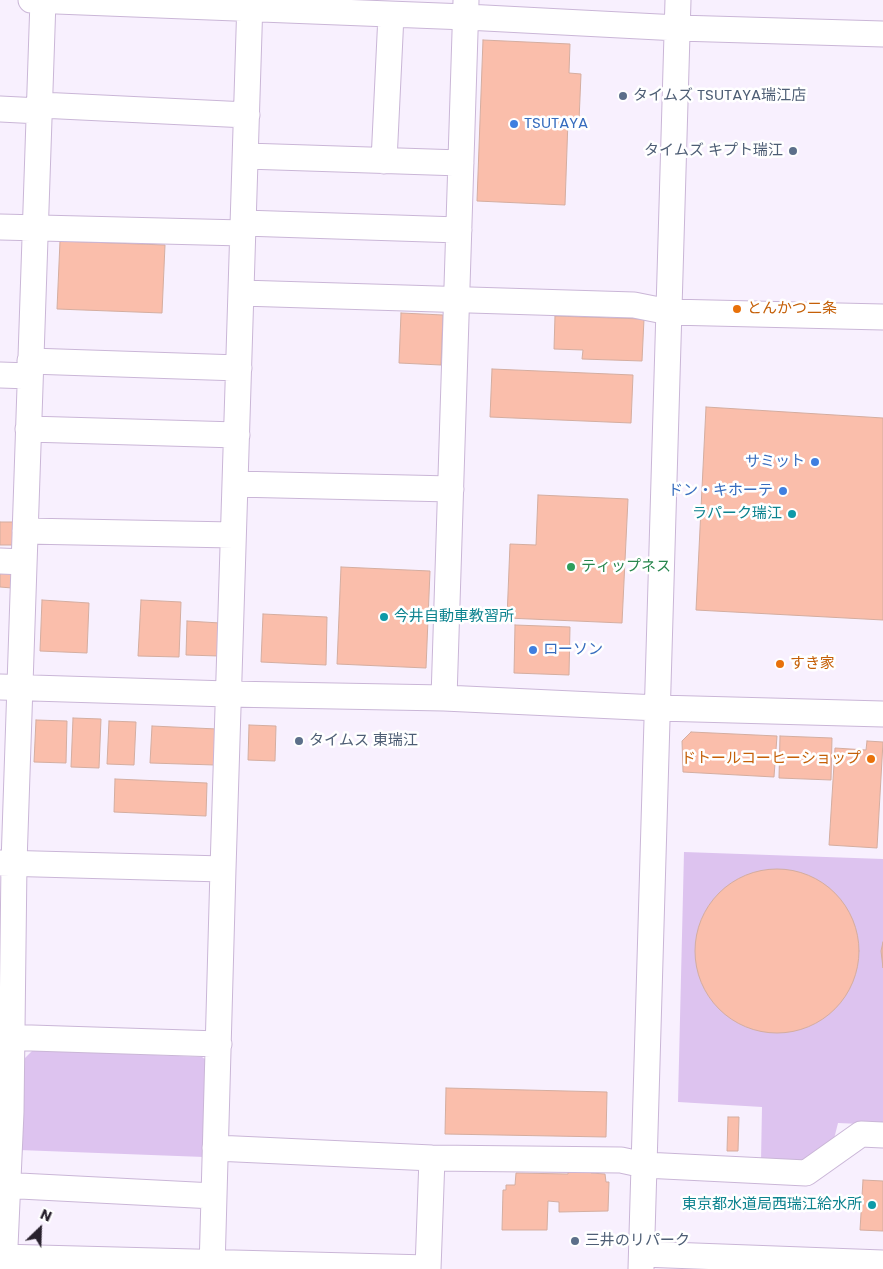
<!DOCTYPE html>
<meta charset="utf-8">
<style>
body{margin:0}
#map{position:relative;width:883px;height:1269px;overflow:hidden;background:#f8f0fe;font-family:Poppins,sans-serif}
canvas{display:block}
.north{position:absolute;left:15px;top:1204px;width:50px;height:50px;-webkit-text-stroke:4px #fff;paint-order:stroke;rotate:24deg;font-size:14px;font-weight:700;line-height:20px;text-align:center;color:#28212d}
.north::after{content:'';display:block;margin:auto;width:18px;height:22px;background:#28212d;clip-path:polygon(50% 0,100% 100%,50% 72%,0 100%)}
</style>
<div id="map">
<canvas width="883" height="1269"></canvas>
<div class="north">N</div>
</div>
<script>
const ctx = document.querySelector('canvas').getContext('2d');
ctx.lineJoin = 'round';
function fillPath(path, color) {
  ctx.fillStyle = color;
  ctx.fill(path, 'evenodd');
}
function shape(rows) {
  const path = new Path2D();
  for (const r of rows) {
    if (r.length === 3) {
      path.moveTo(r[0] + r[2], r[1]);
      path.arc(r[0], r[1], r[2], 0, 2 * Math.PI);
      continue;
    }
    path.moveTo(r[0], r[1]);
    for (let i = 2; i < r.length; i += 2) path.lineTo(r[i], r[i + 1]);
  }
  return path;
}
function trace(path, color, width, dash) {
  ctx.strokeStyle = color;
  ctx.lineWidth = width;
  ctx.lineCap = dash ? 'butt' : 'round';
  ctx.setLineDash(dash || []);
  ctx.stroke(path);
}
function write(font, color, halo, rows, align = 'center') {
  ctx.font = font + ' Poppins,"Noto Sans JP",sans-serif';
  ctx.lineWidth = 5;
  ctx.setLineDash([]);
  ctx.textBaseline = 'middle';
  ctx.strokeStyle = halo;
  ctx.fillStyle = color;
  for (const [text, x, y, turn = 0] of rows) {
    ctx.save();
    ctx.translate(x, y);
    ctx.rotate((+turn || 0) * Math.PI / 180);
    ctx.textAlign = isNaN(turn) ? turn : align;
    if (halo) ctx.strokeText(text, 0, 0);
    ctx.fillText(text, 0, 0);
    ctx.restore();
  }
}
fillPath(shape([
 [684,852,883,859,883,1125,838,1123,834,1139,799,1163,761,1161,762,1107,678,1102],
 [33,1050,202,1057,209,1062,204,1157,19,1150,25,1058]
]), '#ddc3ef');
const building = shape([
 [483,40,570,44,569,73,581,74,579,121,568,120,565,205,477,201,483,40],
 [60,241,165,245,162,313,57,309,60,241],
 [401,313,443,315,441,365,399,363,401,313],
 [555,316,644,319,642,361,582,359,583,350,554,349,555,316],
 [492,369,633,375,631,423,490,417,492,369],
 [706,407,883,418,883,620,696,610,706,407],
 [538,495,628,499,622,623,507,618,510,544,536,545,538,495],
 [0,522,16,522,15,545,0,545,0,522],
 [341,567,430,571,426,668,337,664,341,567],
 [0,568,13,569,12,588,0,587,0,568],
 [42,600,89,603,87,653,40,651,42,600],
 [141,600,181,602,179,657,138,656,141,600],
 [263,614,327,617,326,665,261,662,263,614],
 [187,621,220,623,219,656,186,655,187,621],
 [515,625,570,627,569,675,514,673,515,625],
 [73,718,101,719,99,768,71,767,73,718],
 [36,720,67,721,66,763,34,762,36,720],
 [109,721,136,722,134,765,107,764,109,721],
 [249,725,276,726,275,761,248,760,249,725],
 [152,726,217,729,215,765,150,763,152,726],
 [691,732,777,736,774,777,683,772,682,741,691,732],
 [780,736,832,738,831,780,779,778,780,736],
 [867,741,883,742,877,848,829,845,835,748,866,750,867,741],
 [115,779,207,783,206,816,114,812,115,779],
 [777,951,82],
 [883,942,883,968,881,951,883,942],
 [446,1088,607,1092,606,1137,445,1134,446,1088],
 [728,1117,739,1117,738,1151,727,1151,728,1117],
 [568,1170,590,1171,591,1173,605,1174,606,1182,609,1182,608,1211,559,1212,559,1202,548,1201,547,1230,502,1230,503,1190,506,1190,506,1185,515,1185,516,1173,568,1174,568,1170],
 [863,1180,883,1181,883,1231,860,1230,863,1180]
]);
fillPath(building, '#fabeab');
trace(building, '#d4ada0', 1);
const minor = shape([
 [31,0,466,17,678,28,883,34],
 [40,105,247,115],
 [0,109,40,111],
 [246,156,461,163],
 [384,161,391,15],
 [243,223,459,230],
 [0,227,243,233],
 [241,293,634,305,669,312,883,317],
 [30,361,239,368],
 [0,375,30,376],
 [28,429,237,435],
 [235,484,451,489],
 [25,531,233,535],
 [0,561,24,562],
 [0,687,228,694,444,698,658,708,883,714],
 [444,698,466,1],
 [0,863,223,869],
 [0,1037,219,1044],
 [215,1148,432,1158,621,1160,644,1165,806,1173,861,1134,883,1135],
 [0,1185,214,1196],
 [642,1254,883,1263],
 [0,1257,428,1268],
 [4,1269,11,1112,14,863,43,0],
 [212,1269,223,869,250,0],
 [428,1269,432,1158],
 [641,1269,678,0]
]);
trace(minor, '#cab6d7', 27);
trace(minor, '#fff', 25);
for (const [x, y, r, color] of [
 [623,96,5,"#5c6f8a"],
 [514,124,5,"#3f7fe0"],
 [793,151,5,"#5c6f8a"],
 [737,309,5,"#e8710a"],
 [815,462,5,"#3f7fe0"],
 [783,491,5,"#3f7fe0"],
 [792,514,5,"#0f9aa8"],
 [571,567,5,"#2e9e5b"],
 [384,617,5,"#0f9aa8"],
 [533,650,5,"#3f7fe0"],
 [780,664,5,"#e8710a"],
 [299,741,5,"#5c6f8a"],
 [871,759,5,"#e8710a"],
 [872,1205,5,"#0f9aa8"],
 [575,1241,5,"#5c6f8a"]
]) {
  const dot = new Path2D();
  dot.arc(x, y, r, 0, 2 * Math.PI);
  ctx.fillStyle = color;
  ctx.fill(dot);
  trace(dot, '#fff', 2);
}
write('15px', '#4e5e75', '#fff', [
 ["タイムズ TSUTAYA瑞江店",633,96],
 ["タイムズ キプト瑞江",783,151,"right"],
 ["タイムス 東瑞江",309,741],
 ["三井のリパーク",585,1241]
], 'left');
write('15px', '#366cbe', '#fff', [
 ["TSUTAYA",524,124],
 ["サミット",805,462,"right"],
 ["ドン・キホーテ",773,491,"right"],
 ["ローソン",543,650]
], 'left');
write('15px', '#c56008', '#fff', [
 ["とんかつ二条",747,309],
 ["すき家",790,664],
 ["ドトールコーヒーショップ",861,759,"right"]
], 'left');
write('15px', '#0d838f', '#fff', [
 ["ラパーク瑞江",782,514],
 ["今井自動車教習所",394,617,"left"],
 ["東京都水道局西瑞江給水所",862,1205]
], 'right');
write('15px', '#27864d', '#fff', [
 ["ティップネス",581,567]
], 'left');
</script>
